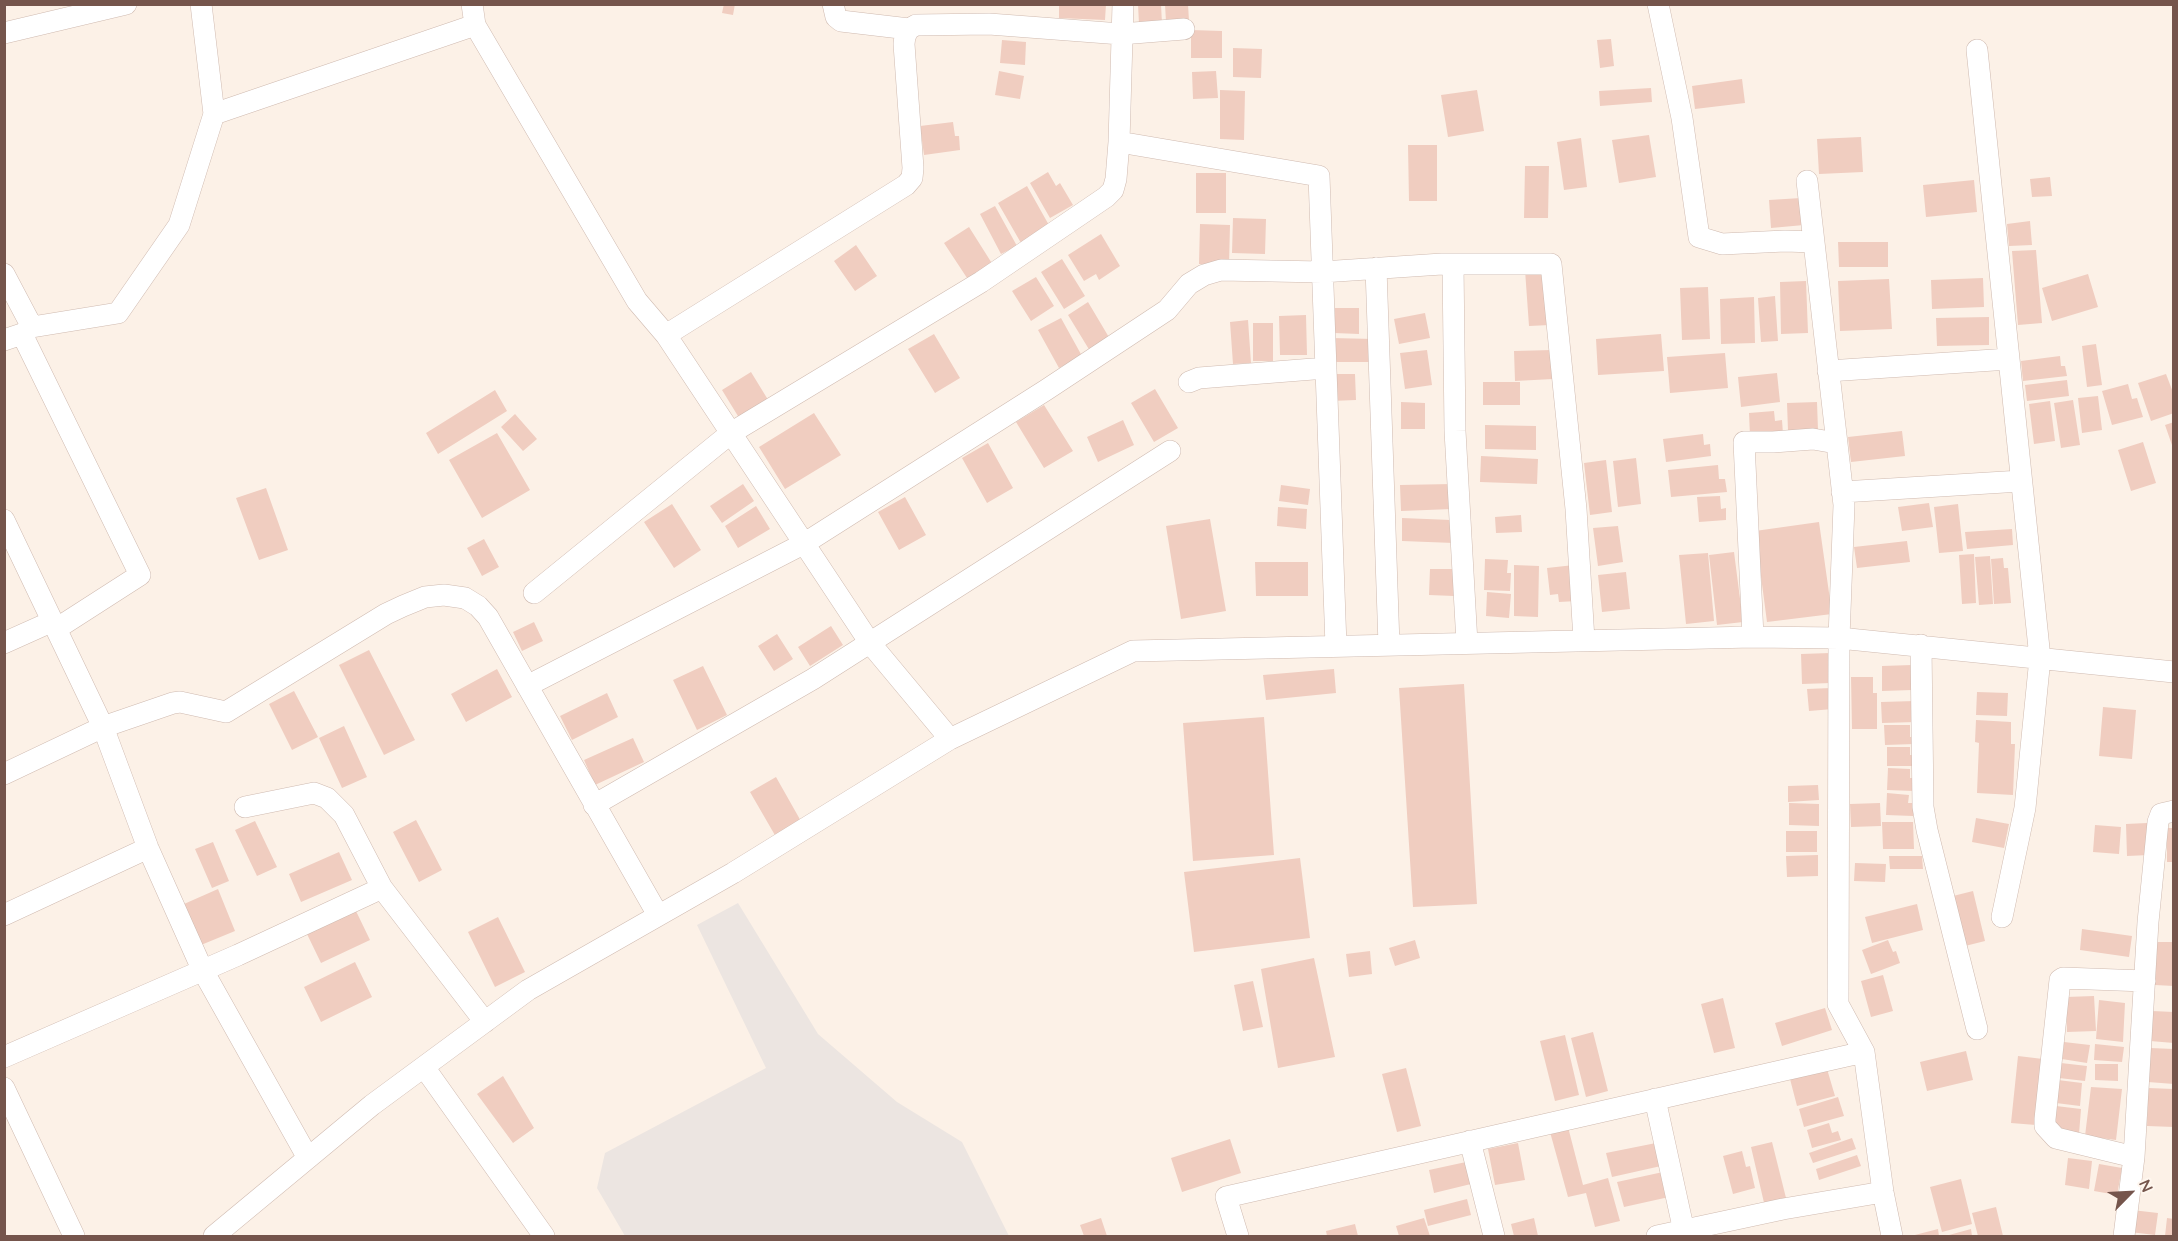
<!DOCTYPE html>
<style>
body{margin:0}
#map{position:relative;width:2178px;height:1241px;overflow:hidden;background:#fcf1e7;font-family:Quicksand,sans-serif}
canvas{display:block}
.frame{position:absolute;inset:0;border:6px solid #75554c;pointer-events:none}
.north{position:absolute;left:2100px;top:1163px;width:60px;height:60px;-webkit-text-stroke:4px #fef6ee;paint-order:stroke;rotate:66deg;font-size:16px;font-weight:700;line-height:24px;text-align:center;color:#75554c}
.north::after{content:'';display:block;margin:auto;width:21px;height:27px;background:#75554c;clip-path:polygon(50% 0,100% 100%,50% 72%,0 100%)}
</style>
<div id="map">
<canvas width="2178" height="1241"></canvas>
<div class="frame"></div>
<div class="north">N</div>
</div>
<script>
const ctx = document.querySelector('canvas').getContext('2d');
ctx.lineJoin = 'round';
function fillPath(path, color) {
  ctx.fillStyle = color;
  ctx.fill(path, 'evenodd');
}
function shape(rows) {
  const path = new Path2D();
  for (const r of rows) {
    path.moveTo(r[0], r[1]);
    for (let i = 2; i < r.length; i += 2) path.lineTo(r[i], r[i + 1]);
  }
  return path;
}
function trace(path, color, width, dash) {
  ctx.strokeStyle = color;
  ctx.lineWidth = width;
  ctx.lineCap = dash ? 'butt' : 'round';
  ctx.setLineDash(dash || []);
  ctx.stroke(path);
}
fillPath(shape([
 [738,903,818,1034,897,1102,962,1142,1009,1236,625,1236,597,1188,605,1153,766,1068,697,925]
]), '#ece5e1');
fillPath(shape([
 [724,4,735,4,733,15,722,13],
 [1059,4,1106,4,1105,20,1059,18],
 [1138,4,1161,4,1162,24,1139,24],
 [1165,4,1188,4,1189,21,1166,22],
 [1191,30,1222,31,1222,58,1191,58],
 [1611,39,1614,66,1600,68,1597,40],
 [1002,40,1026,42,1025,65,1000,63],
 [1233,48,1262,49,1261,78,1233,77],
 [999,71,1024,76,1020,99,995,95],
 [1216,71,1218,98,1193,99,1192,72],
 [1742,79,1745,103,1695,109,1692,86],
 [1651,88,1652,102,1600,106,1599,91],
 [1220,90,1245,91,1244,140,1220,139],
 [1477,90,1484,131,1448,137,1441,95],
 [953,122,955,136,959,136,960,150,924,155,920,126],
 [1649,135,1656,177,1619,183,1612,140],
 [1861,137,1863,172,1819,174,1817,139],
 [1581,138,1587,187,1564,190,1557,142],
 [1408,145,1437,145,1437,201,1409,201],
 [1525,166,1549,166,1548,218,1524,218],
 [1048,172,1056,186,1060,183,1073,205,1050,218,1030,183],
 [1196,173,1226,173,1226,213,1196,213],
 [2050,177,2052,196,2032,197,2030,179],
 [1974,180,1977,212,1926,217,1923,185],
 [1027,186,1050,227,1021,243,998,203],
 [1801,198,1804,225,1771,228,1769,200],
 [995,206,1017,246,1001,254,980,214],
 [1233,218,1266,219,1265,254,1232,253],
 [2030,221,2032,245,2009,246,2007,224],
 [1200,224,1230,225,1229,265,1199,264],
 [969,227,993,265,969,281,944,243],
 [1101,234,1120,266,1099,280,1096,274,1084,281,1068,255],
 [1838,242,1888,242,1888,267,1839,267],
 [856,245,877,276,855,291,834,261],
 [2036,250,2042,323,2018,325,2012,251],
 [1062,259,1085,296,1064,309,1041,272],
 [1545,268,1550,325,1529,326,1525,270],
 [2088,274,2098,307,2052,321,2042,288],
 [1036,277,1054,306,1031,321,1012,291],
 [1983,278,1984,307,1932,309,1931,280],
 [1889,279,1892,329,1840,331,1838,281],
 [1806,281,1808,333,1781,334,1780,282],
 [1708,287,1710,339,1682,340,1680,288],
 [1775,296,1778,341,1761,342,1758,298],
 [1754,297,1755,343,1721,344,1720,299],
 [1088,302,1110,339,1090,351,1068,315],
 [1335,308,1359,308,1359,334,1334,333],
 [1425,313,1430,338,1399,344,1394,319],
 [1306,315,1307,355,1280,355,1279,316],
 [1989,317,1989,345,1937,346,1936,318],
 [1061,318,1082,356,1059,368,1038,330],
 [1248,320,1251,363,1233,364,1230,322],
 [1253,323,1273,323,1273,361,1253,361],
 [934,334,960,378,935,393,908,349],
 [1661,334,1664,371,1598,375,1596,339],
 [1331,338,1374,339,1374,362,1331,362],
 [2096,344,2102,385,2087,387,2082,346],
 [1427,350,1432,385,1405,389,1400,353],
 [1552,350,1553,379,1515,381,1514,351],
 [1725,353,1728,388,1670,393,1667,357],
 [2060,356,2061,366,2065,366,2067,376,2023,381,2021,361],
 [751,372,770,403,741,421,722,390],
 [1777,373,1780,402,1741,407,1738,377],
 [1330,374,1355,374,1356,400,1331,401],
 [2166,374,2174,395,2174,413,2151,421,2138,383],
 [2067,380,2069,396,2027,401,2025,385],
 [1483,382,1520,382,1520,405,1483,405],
 [2128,384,2132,399,2137,398,2143,417,2112,425,2102,391],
 [1155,389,1178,428,1154,442,1131,403],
 [495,390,507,411,438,454,426,433],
 [2098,396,2102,430,2082,433,2078,398],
 [2073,400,2080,445,2061,448,2054,403],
 [2050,401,2055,441,2034,444,2029,404],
 [1401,402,1425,403,1425,429,1401,429],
 [1817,402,1818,430,1788,431,1787,403],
 [1044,405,1073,451,1044,468,1016,422],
 [1774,411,1775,421,1782,420,1783,434,1750,436,1749,413],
 [814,413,841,455,785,489,759,447],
 [515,414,537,439,523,451,501,427],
 [1123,420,1134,445,1098,462,1087,437],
 [2174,422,2174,448,2173,448,2165,425],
 [1485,425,1536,426,1536,450,1485,449],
 [1902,431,1905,456,1851,462,1848,437],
 [497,433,530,490,482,518,449,460],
 [1703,434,1704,445,1710,444,1711,456,1666,462,1663,439],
 [2143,442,2156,483,2131,491,2118,450],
 [988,443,1013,488,987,503,962,458],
 [1481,456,1538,459,1537,484,1480,482],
 [1636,458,1641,504,1618,507,1613,461],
 [1606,460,1612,512,1590,515,1584,463],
 [1718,465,1719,479,1725,479,1727,492,1671,497,1668,470],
 [743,484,754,501,722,523,710,506],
 [1452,484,1452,509,1401,511,1400,485],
 [1281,485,1310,489,1308,505,1279,501],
 [266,488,288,550,259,560,236,498],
 [1720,496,1721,509,1726,508,1726,520,1699,522,1697,497],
 [905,497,926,535,899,550,878,512],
 [1929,503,1933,527,1902,531,1898,507],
 [672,504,701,550,674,568,644,522],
 [1958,504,1963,551,1939,553,1934,507],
 [756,506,770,529,738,548,725,526],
 [1278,507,1307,509,1306,529,1277,526],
 [1521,515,1522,532,1496,533,1495,517],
 [1402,518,1451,520,1454,543,1402,541],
 [1210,519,1226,611,1181,619,1166,526],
 [1819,522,1832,614,1767,622,1755,531],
 [1618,526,1623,562,1598,566,1593,528],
 [2012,529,2013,545,1967,549,1965,532],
 [484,539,499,567,482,576,467,548],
 [1907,541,1910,562,1857,568,1854,547],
 [1734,552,1743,622,1717,625,1709,555],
 [1708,553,1714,621,1686,624,1679,555],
 [1974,554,1976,603,1962,604,1959,555],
 [1990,556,1993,604,1979,605,1975,557],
 [2003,558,2004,568,2008,568,2011,603,1994,604,1991,559],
 [1485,559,1508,560,1507,573,1511,573,1510,591,1484,590],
 [1255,562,1308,562,1308,596,1256,596],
 [1514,565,1539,566,1538,617,1514,616],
 [1574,565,1577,601,1559,602,1558,594,1550,595,1547,568],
 [1430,569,1455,569,1454,596,1429,595],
 [1626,572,1630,609,1602,612,1598,575],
 [1487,592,1511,594,1509,618,1486,616],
 [534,622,543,641,522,651,513,632],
 [831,626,843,645,810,666,798,647],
 [777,634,793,659,774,671,758,646],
 [369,650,415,740,384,755,339,665],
 [1830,653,1831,683,1802,684,1801,654],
 [1912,665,1912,690,1882,691,1882,666],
 [703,666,727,715,697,730,673,680],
 [497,669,512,697,466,722,451,694],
 [1334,669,1336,693,1266,700,1263,675],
 [1851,677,1873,677,1873,693,1877,693,1877,729,1852,729],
 [1464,684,1477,904,1413,907,1399,688],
 [1831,688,1833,709,1809,711,1807,689],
 [294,691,318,737,292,750,269,704],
 [1977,692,2008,693,2007,716,1976,715],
 [607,693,618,717,572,740,560,716],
 [1915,701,1916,722,1882,723,1881,702],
 [2103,707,2136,710,2132,759,2099,756],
 [1264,717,1274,855,1193,861,1183,723],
 [1976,720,2011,722,2011,744,2015,744,2013,795,1977,793,1979,743,1975,742],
 [1884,725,1910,725,1910,737,1915,737,1915,744,1885,745],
 [344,726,367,777,342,788,319,738],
 [633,738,644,762,595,785,584,760],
 [1887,747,1910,747,1910,755,1916,755,1916,766,1887,766],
 [1888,768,1910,769,1910,778,1914,778,1914,791,1887,790],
 [776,777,802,823,776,837,750,792],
 [1818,785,1819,800,1788,802,1788,786],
 [1887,793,1909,795,1908,803,1914,803,1913,816,1886,815],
 [1789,803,1819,804,1819,826,1789,825],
 [1880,803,1881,826,1851,827,1850,804],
 [1976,818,2009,824,2004,848,1972,842],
 [416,820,442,870,419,882,393,832],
 [255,821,277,867,257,876,235,830],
 [1882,822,1913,822,1914,849,1883,849],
 [2147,823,2149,855,2127,856,2126,824],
 [2095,825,2121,827,2119,854,2093,852],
 [2167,828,2174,828,2174,862,2167,862],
 [1786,831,1817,831,1817,852,1786,852],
 [213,842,229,881,212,888,195,849],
 [339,852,352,880,301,902,289,874],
 [1818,855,1818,876,1787,877,1786,856],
 [1889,856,1922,856,1923,869,1890,869],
 [1300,858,1310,938,1194,952,1184,872],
 [1855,863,1886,864,1885,882,1854,881],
 [218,889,235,931,201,945,184,904],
 [1973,891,1985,941,1961,947,1949,897],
 [1917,904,1923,930,1872,943,1865,917],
 [355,909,370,940,321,963,306,932],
 [498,917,525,972,495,987,468,932],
 [2082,929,2132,936,2129,957,2080,950],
 [1415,940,1420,958,1395,966,1389,948],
 [1888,940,1893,952,1896,951,1900,963,1871,974,1862,950],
 [2156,942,2174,942,2174,986,2155,985],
 [1370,951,1372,974,1349,977,1346,954],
 [1314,958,1335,1057,1278,1068,1261,969],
 [355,962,372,997,321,1022,304,987],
 [1883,975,1893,1011,1871,1017,1861,981],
 [1253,981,1263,1027,1243,1031,1234,985],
 [2094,996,2096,1031,2067,1032,2066,997],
 [1723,998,1735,1048,1714,1053,1701,1004],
 [2099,1000,2125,1003,2123,1042,2096,1039],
 [1825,1008,1832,1030,1782,1046,1775,1023],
 [2152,1011,2174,1012,2174,1043,2150,1041],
 [1593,1032,1608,1091,1586,1097,1571,1038],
 [1565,1035,1579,1095,1555,1101,1540,1041],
 [2064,1042,2090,1045,2087,1063,2062,1059],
 [2095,1044,2124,1047,2122,1062,2094,1060],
 [2150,1048,2174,1049,2174,1084,2148,1082],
 [1966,1051,1973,1080,1927,1091,1920,1062],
 [2018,1056,2043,1059,2036,1125,2011,1123],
 [2061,1063,2087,1066,2085,1081,2059,1078],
 [2095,1064,2118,1064,2118,1081,2095,1080],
 [1406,1068,1421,1126,1397,1132,1382,1074],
 [1827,1069,1835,1096,1797,1106,1790,1079],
 [503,1076,534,1128,513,1143,477,1094],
 [2058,1080,2082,1083,2080,1106,2056,1103],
 [2091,1087,2122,1089,2116,1140,2085,1136],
 [2148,1088,2174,1089,2174,1127,2147,1126],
 [1838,1097,1844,1116,1804,1127,1799,1109],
 [2056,1106,2081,1109,2079,1134,2053,1131],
 [1829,1123,1832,1133,1838,1131,1841,1140,1812,1148,1807,1130],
 [1568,1127,1583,1185,1608,1178,1620,1221,1595,1227,1586,1193,1568,1197,1550,1132],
 [1852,1138,1856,1149,1813,1163,1809,1153],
 [1230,1139,1241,1173,1182,1192,1171,1158],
 [1772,1142,1787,1202,1765,1207,1751,1147],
 [1518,1143,1525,1180,1495,1185,1488,1149],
 [1656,1143,1661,1166,1612,1177,1606,1153],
 [1742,1151,1746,1167,1750,1166,1755,1188,1733,1194,1723,1156],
 [1857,1155,1861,1166,1819,1180,1816,1169],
 [2068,1158,2092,1161,2089,1189,2065,1185],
 [1466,1162,1471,1184,1434,1193,1429,1170],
 [2099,1164,2122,1168,2117,1195,2094,1191],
 [1663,1172,1669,1197,1624,1207,1617,1182],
 [1961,1179,1972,1224,1942,1232,1930,1187],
 [1467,1199,1471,1215,1428,1226,1424,1210],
 [1996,1207,2003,1236,1978,1236,1972,1213],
 [2132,1210,2158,1213,2155,1235,2130,1232],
 [1101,1218,1107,1236,1084,1236,1080,1225],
 [1424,1218,1430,1236,1399,1236,1396,1226],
 [1534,1218,1538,1236,1514,1236,1511,1224],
 [2167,1218,2174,1219,2174,1236,2165,1236],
 [1355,1224,1358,1236,1327,1236,1326,1231],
 [1938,1229,1939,1236,1911,1236],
 [1971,1229,1972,1236,1950,1236,1949,1235]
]), '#f0cdc0');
const minor = shape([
 [833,4,836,17,841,21,909,29],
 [1123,4,1119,142,1319,176,1336,646],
 [1658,4,1682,118,1699,237,1722,244,1785,241,1814,242],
 [475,25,637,301,666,335,870,643,950,739],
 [4,33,126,4],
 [1977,50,2040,658,2025,808,2002,917],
 [214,114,475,25,472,4],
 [1807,181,1844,505,1839,638,1838,1004,1864,1052,1883,1192,1892,1236],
 [1453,264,1455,431,1467,643],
 [1376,268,1389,645],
 [4,274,32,327],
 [666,335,906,185,912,178,913,168,904,44,905,36,909,29,916,25,989,24,1121,34,1184,29],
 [4,340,22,334],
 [1828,371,2009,359],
 [1189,382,1199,378,1326,368],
 [1842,492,2021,481],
 [4,520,103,727,148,848,202,969,308,1158],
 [534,593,731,433,981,282,1106,197,1113,190,1116,179,1119,142],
 [56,629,140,575,22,334,32,327,118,313,179,225,214,114,201,4],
 [1753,637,1744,442,1773,442,1813,439,1836,443],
 [4,643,53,621],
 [1921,645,1923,807,1927,830,1977,1029],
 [527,686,805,543,1046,390,1167,310,1189,284,1204,275,1221,270,1322,272,1442,264,1551,264,1576,509,1584,640],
 [4,774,103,727,173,703,180,702,226,712,386,614,403,606,425,597,444,595,465,598,478,606,488,617,658,915],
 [594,805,813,679,1170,451],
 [245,807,314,793,327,798,344,815,382,888,485,1022],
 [4,915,148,848],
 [4,1057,238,955,382,888],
 [424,1067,544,1236],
 [4,1088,74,1236],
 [1655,1099,1685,1236],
 [1470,1141,1494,1236],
 [2134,1157,2056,1138,2045,1126,2045,1119,2060,980,2063,978,2145,981],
 [214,1236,372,1105,528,990,733,873,950,739,1133,651,1753,637,1839,638,2174,672],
 [1238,1236,1226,1197,1864,1052],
 [1657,1236,1783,1209,1883,1192],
 [2124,1236,2134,1157,2148,922,2158,822,2161,814,2174,811]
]);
trace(minor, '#cfbab0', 22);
trace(minor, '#fff', 21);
</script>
